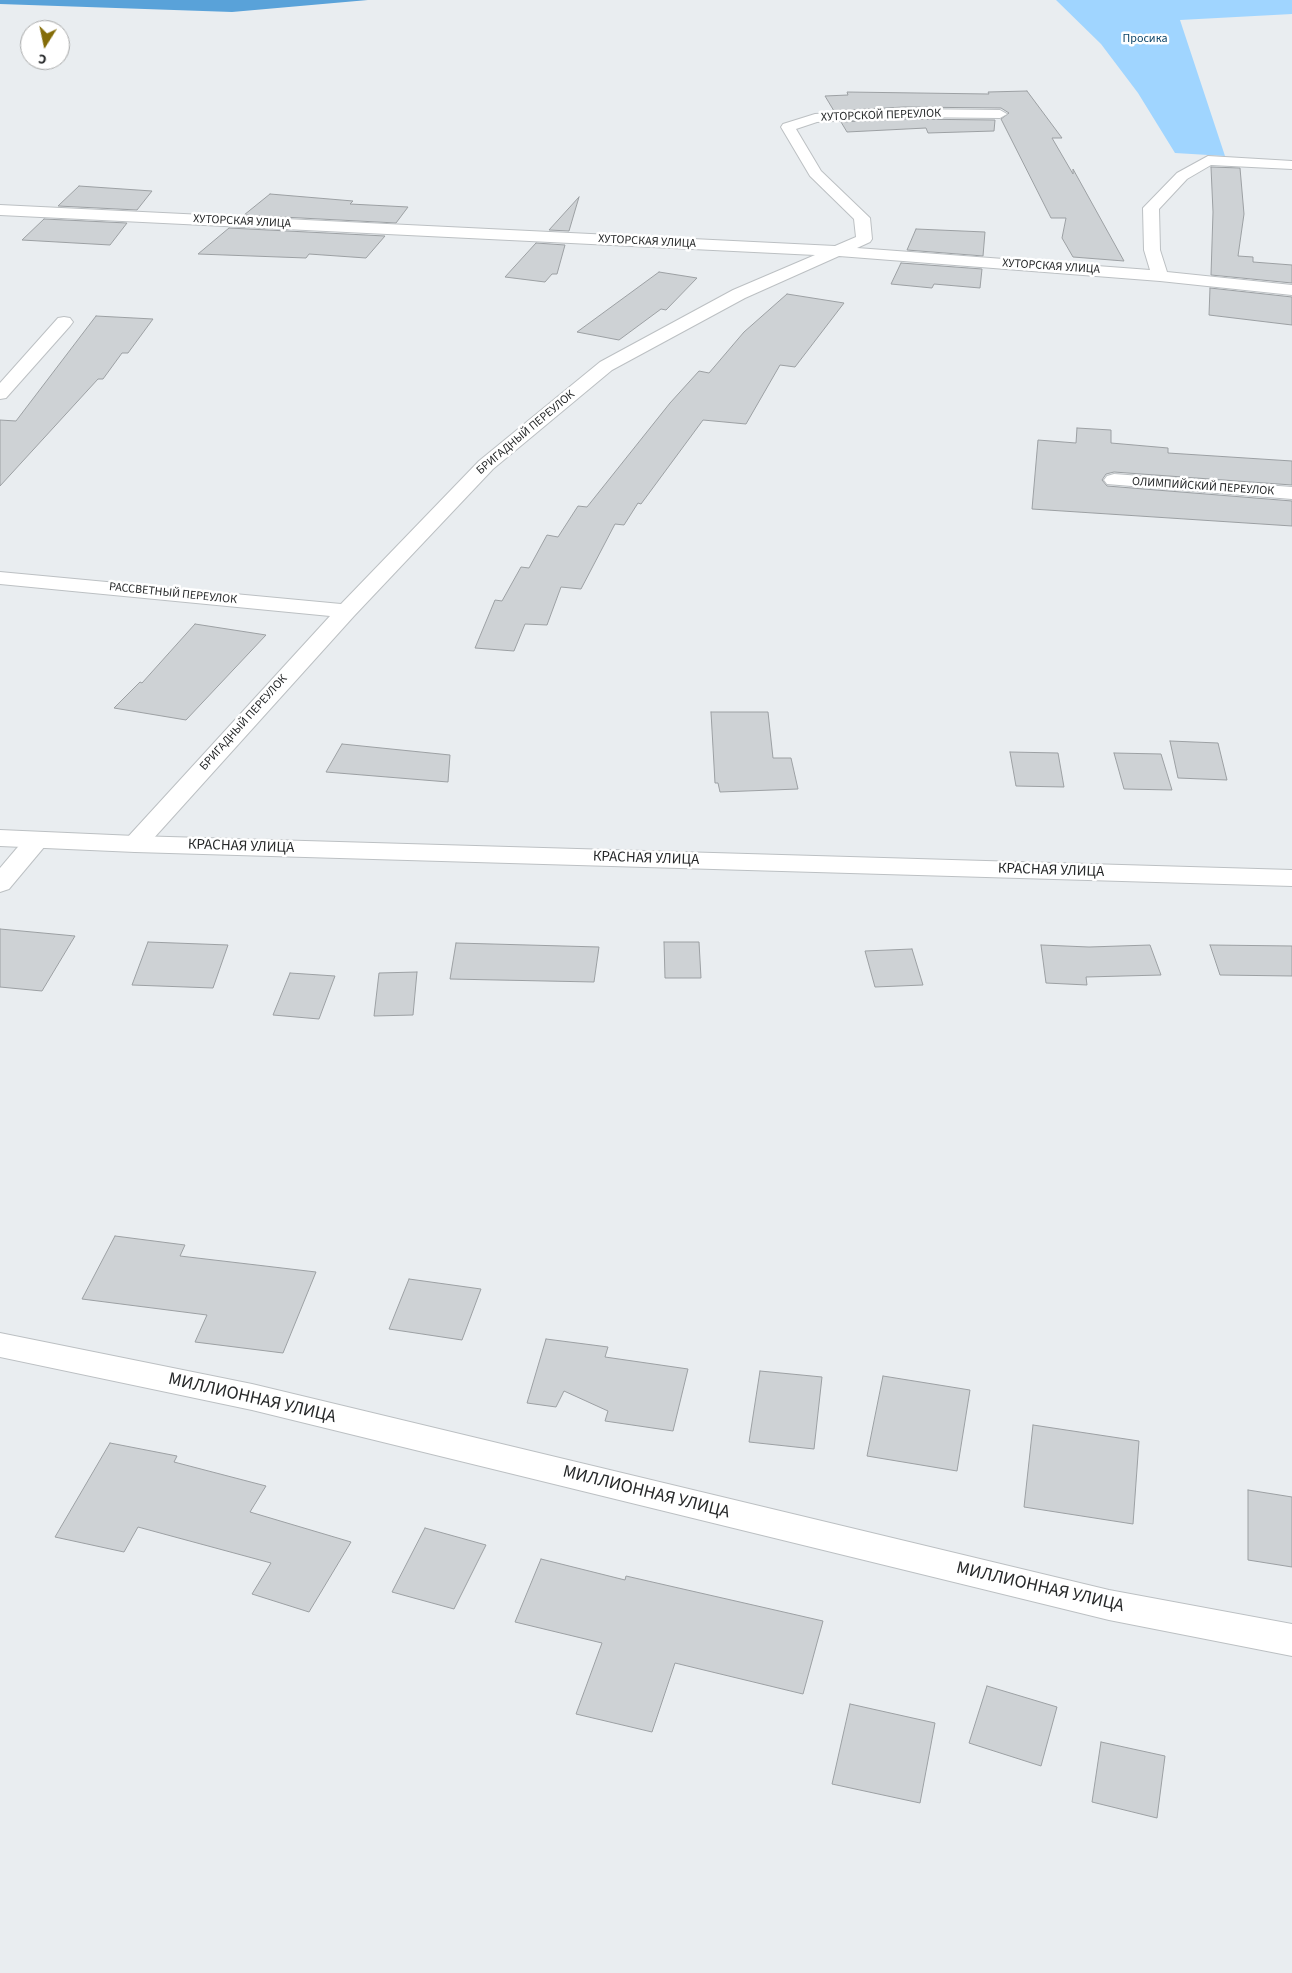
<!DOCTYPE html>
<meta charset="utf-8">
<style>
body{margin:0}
#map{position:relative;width:1292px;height:1973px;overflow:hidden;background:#e9edf0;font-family:"Source Sans 3",sans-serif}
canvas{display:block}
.north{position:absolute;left:20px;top:20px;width:50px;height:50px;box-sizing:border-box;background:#fff;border:1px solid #a8a9a9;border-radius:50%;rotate:190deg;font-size:14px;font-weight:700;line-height:20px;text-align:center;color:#262829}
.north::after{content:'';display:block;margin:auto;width:18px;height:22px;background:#846c07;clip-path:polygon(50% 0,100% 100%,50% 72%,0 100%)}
</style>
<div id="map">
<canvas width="1292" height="1973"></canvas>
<div class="north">С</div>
</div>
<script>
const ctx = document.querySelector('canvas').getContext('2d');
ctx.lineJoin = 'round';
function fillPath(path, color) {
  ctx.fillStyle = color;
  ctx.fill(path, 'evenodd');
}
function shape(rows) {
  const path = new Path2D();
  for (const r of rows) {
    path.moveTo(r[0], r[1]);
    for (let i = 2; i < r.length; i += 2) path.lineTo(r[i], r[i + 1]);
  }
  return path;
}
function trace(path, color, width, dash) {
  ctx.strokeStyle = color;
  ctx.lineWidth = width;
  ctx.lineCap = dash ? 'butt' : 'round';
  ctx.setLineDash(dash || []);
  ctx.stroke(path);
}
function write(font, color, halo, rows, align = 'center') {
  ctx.font = font + ' "Source Sans 3",sans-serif';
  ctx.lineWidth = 5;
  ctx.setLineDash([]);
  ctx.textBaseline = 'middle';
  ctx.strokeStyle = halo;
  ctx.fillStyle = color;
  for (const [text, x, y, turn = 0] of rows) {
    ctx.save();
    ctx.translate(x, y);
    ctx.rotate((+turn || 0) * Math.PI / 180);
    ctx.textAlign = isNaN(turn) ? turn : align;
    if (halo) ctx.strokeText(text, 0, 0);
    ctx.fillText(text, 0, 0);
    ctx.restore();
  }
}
fillPath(shape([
 [1056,0,1292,0,1292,14,1180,20,1225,156,1175,153,1138,93,1101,44]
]), '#a0d5ff');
fillPath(shape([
 [0,0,368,0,232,12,0,4]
]), '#59a2d9');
const building = shape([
 [1027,91,1062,138,1052,138,1073,174,1073,169,1124,261,1073,257,1062,238,1066,218,1051,218,1001,119,1009,113,1001,108,904,107,834,111,825,96,848,95,847,92,989,94,988,92,1027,91],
 [904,119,995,120,994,131,928,133,926,128,847,132,841,122,904,119],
 [1211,167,1240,168,1244,214,1238,256,1253,257,1253,262,1292,265,1292,283,1211,275,1213,212,1211,167],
 [79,186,152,191,137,210,58,206,79,186],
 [270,194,353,201,350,204,408,207,396,223,244,215,270,194],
 [579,197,569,231,549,230,579,197],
 [44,219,127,223,110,245,22,240,44,219],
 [229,228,385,236,366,258,309,254,306,258,198,254,229,228],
 [916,229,985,232,983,256,907,250,916,229],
 [536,243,565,245,557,274,552,274,545,282,505,277,536,243],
 [901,263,982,269,980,288,934,284,932,288,891,284,901,263],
 [659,272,697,278,666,310,661,309,619,340,577,332,659,272],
 [1210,288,1292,297,1292,325,1209,315,1210,288],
 [787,294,844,303,795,367,780,365,746,424,703,420,641,504,638,503,624,525,615,524,581,589,561,587,547,625,525,624,514,651,475,648,495,600,502,601,521,567,529,568,547,535,558,537,578,506,587,507,670,403,699,371,709,373,744,332,787,294],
 [96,316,153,319,128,353,122,353,103,379,98,379,0,486,0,420,16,421,96,316],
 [1077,428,1111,430,1111,443,1168,448,1168,453,1292,461,1292,485,1114,472,1106,474,1102,480,1107,486,1292,501,1292,526,1032,509,1038,440,1076,443,1077,428],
 [195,624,266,635,186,720,114,708,140,682,142,683,195,624],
 [711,712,768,712,773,758,791,758,798,789,720,792,718,783,715,783,711,712],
 [1170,741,1218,743,1227,780,1178,778,1170,741],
 [342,744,450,755,448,782,326,772,342,744],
 [1010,752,1058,753,1064,787,1016,786,1010,752],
 [1114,753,1161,754,1172,790,1124,789,1114,753],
 [0,929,75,936,42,991,0,987,0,929],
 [148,942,228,945,213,988,132,985,148,942],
 [664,942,699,942,701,978,665,978,664,942],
 [456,943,599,947,594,982,450,979,456,943],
 [1041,945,1089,947,1150,945,1161,975,1086,977,1087,985,1046,983,1041,945],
 [1210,945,1292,946,1292,976,1220,975,1210,945],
 [912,949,923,985,875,987,865,951,912,949],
 [417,972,413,1015,374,1016,379,973,417,972],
 [290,973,335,976,319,1019,273,1015,290,973],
 [115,1236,185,1245,180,1256,316,1272,283,1353,195,1342,207,1315,82,1299,115,1236],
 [409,1279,481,1289,462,1340,389,1329,409,1279],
 [546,1339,608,1347,605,1357,688,1369,673,1431,605,1421,608,1411,564,1391,556,1407,527,1403,546,1339],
 [760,1371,822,1377,814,1449,749,1442,760,1371],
 [883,1376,970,1390,957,1471,867,1456,883,1376],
 [1033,1425,1139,1441,1133,1524,1024,1507,1033,1425],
 [110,1443,177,1456,174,1462,266,1486,250,1512,351,1542,309,1612,252,1594,271,1563,138,1527,124,1552,55,1537,110,1443],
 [1248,1490,1292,1497,1292,1567,1248,1560,1248,1490],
 [425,1528,486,1545,454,1609,392,1592,425,1528],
 [541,1559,625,1580,626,1576,823,1621,803,1694,675,1663,652,1732,576,1714,602,1643,515,1622,541,1559],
 [987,1686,1057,1707,1041,1766,969,1743,987,1686],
 [850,1704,935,1723,920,1803,832,1784,850,1704],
 [1101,1742,1165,1756,1157,1818,1092,1802,1101,1742]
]);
fillPath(building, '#ced2d5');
trace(building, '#9ca0a3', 1);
const minor = shape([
 [904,109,1000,110,1007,114,1000,118,904,117,817,122,796,129,821,171,870,218,872,239,870,242,857,248,1150,270,1144,250,1143,208,1177,173,1208,156,1292,161,1292,169,1211,165,1187,179,1159,209,1160,250,1167,272,1292,285,1292,295,1160,281,839,256,745,298,612,370,493,469,354,616,144,849,135,852,126,849,122,844,126,839,330,616,0,584,0,572,341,604,479,461,600,362,733,290,815,255,0,215,0,205,835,246,856,237,854,219,810,176,781,127,783,124,815,114,904,109],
 [64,317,70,318,73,322,70,326,6,398,0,399,0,383,58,318,64,317],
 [1114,474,1292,487,1292,499,1107,484,1104,480,1107,476,1114,474],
 [0,1333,252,1384,1109,1590,1292,1624,1292,1656,1109,1620,252,1410,0,1357,0,1333]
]);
const tertiary = shape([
 [37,832,46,835,50,840,9,889,0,892,0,868,28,835,37,832]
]);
const secondary = shape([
 [0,830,135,836,1292,870,1292,886,135,852,0,846,0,830]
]);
trace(minor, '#bcc0c3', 2);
trace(tertiary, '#bcc0c3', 2);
trace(secondary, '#bcc0c3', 2);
fillPath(minor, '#fff');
fillPath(tertiary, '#fff');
fillPath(secondary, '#fff');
write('12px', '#0c4569', '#fff', [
 ["Просика",1145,39]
]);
write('12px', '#262829', '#fff', [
 ["ХУТОРСКОЙ ПЕРЕУЛОК",881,116,-2],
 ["ХУТОРСКАЯ УЛИЦА",242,222,3],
 ["ХУТОРСКАЯ УЛИЦА",647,242,3],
 ["ХУТОРСКАЯ УЛИЦА",1051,267,4],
 ["БРИГАДНЫЙ ПЕРЕУЛОК",526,433,-40],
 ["ОЛИМПИЙСКИЙ ПЕРЕУЛОК",1203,487,4],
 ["РАССВЕТНЫЙ ПЕРЕУЛОК",173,594,6],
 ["БРИГАДНЫЙ ПЕРЕУЛОК",244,723,-48]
]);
write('15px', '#262829', '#fff', [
 ["КРАСНАЯ УЛИЦА",241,847,2],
 ["КРАСНАЯ УЛИЦА",646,859,2],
 ["КРАСНАЯ УЛИЦА",1051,871,2]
]);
write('18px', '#262829', '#fff', [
 ["МИЛЛИОННАЯ УЛИЦА",252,1399,13],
 ["МИЛЛИОННАЯ УЛИЦА",646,1493,14],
 ["МИЛЛИОННАЯ УЛИЦА",1040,1588,13]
]);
</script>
